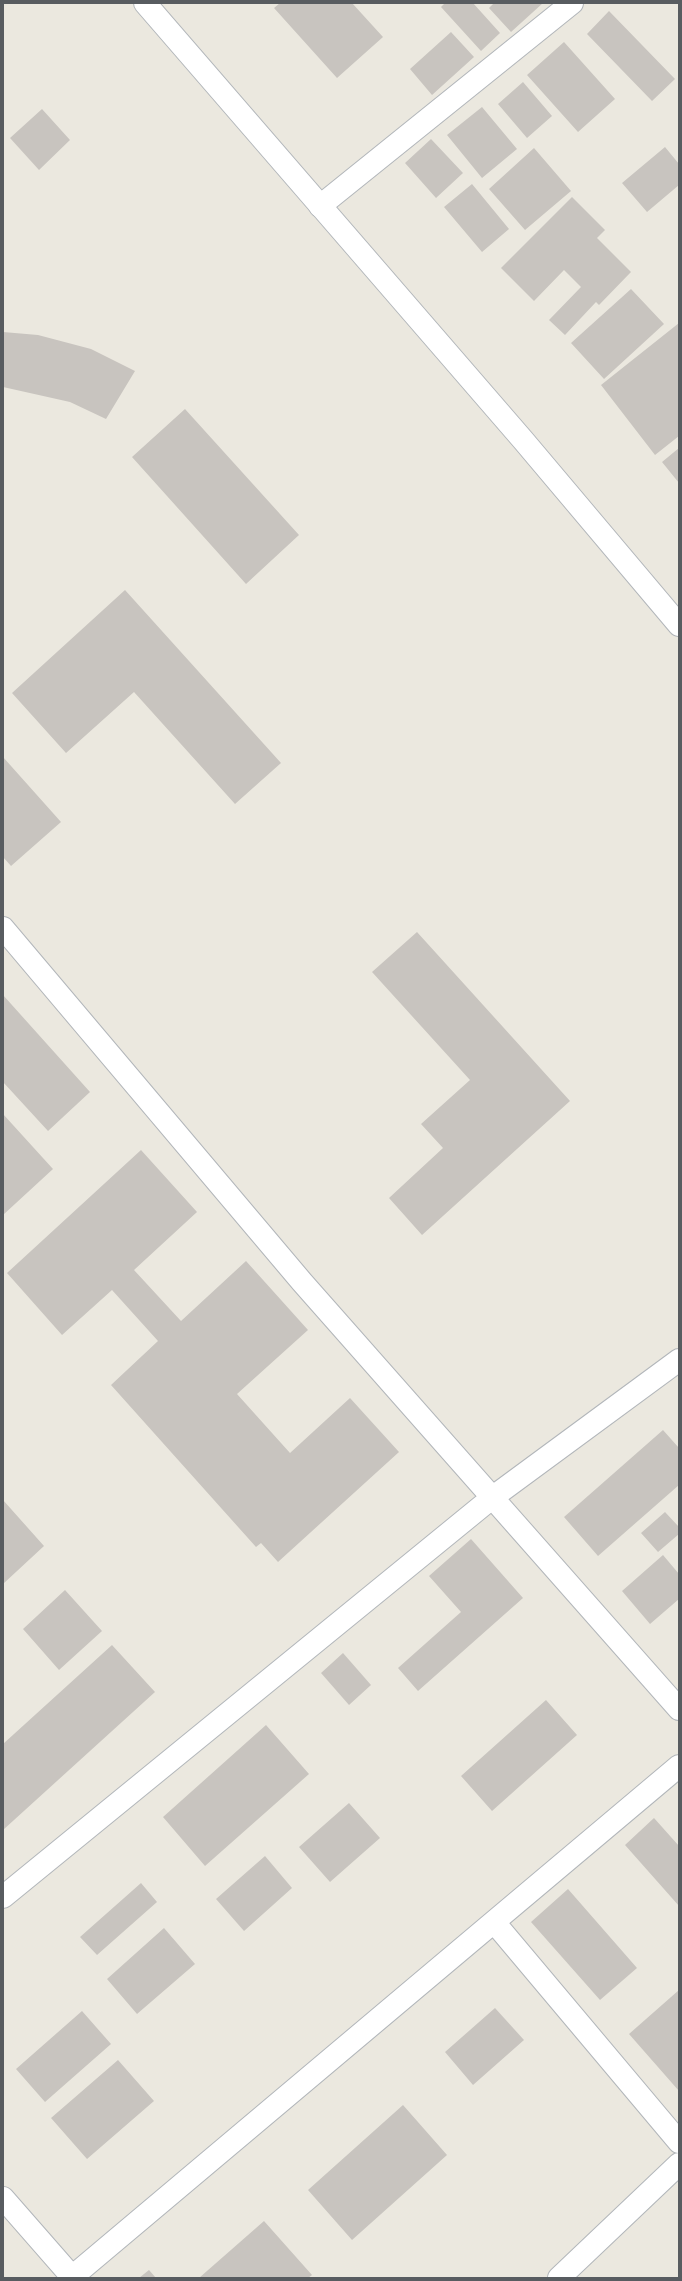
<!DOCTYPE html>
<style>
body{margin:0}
#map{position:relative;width:682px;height:2281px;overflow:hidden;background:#ebe8df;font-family:Lato,sans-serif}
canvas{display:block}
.frame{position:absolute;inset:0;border:4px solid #585c60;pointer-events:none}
</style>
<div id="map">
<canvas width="682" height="2281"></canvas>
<div class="frame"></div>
</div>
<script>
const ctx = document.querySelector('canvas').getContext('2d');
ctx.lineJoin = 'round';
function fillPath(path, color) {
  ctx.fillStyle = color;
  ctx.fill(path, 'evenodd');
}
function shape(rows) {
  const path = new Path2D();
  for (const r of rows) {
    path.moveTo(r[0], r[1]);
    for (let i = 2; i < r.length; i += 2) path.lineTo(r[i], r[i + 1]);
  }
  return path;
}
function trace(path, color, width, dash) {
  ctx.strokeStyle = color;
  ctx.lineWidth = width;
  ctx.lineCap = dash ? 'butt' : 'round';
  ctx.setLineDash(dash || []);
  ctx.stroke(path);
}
fillPath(shape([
 [280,3,352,3,383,37,337,78,274,8],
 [445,3,473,3,500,33,481,51,441,7],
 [494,3,543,3,511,32,489,8],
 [609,11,675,79,652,101,587,34],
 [451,32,474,57,432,95,410,69],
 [564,42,615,99,578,132,527,75],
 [523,82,552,116,527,138,498,104],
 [482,107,517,149,482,178,447,135],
 [42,109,70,140,39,170,10,138],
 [431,139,463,173,436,198,405,163],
 [665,147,679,164,679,185,647,212,622,183],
 [534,148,571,191,525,230,489,189],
 [472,184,509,229,482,252,444,207],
 [572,197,605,230,597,238,631,272,599,305,596,302,565,335,549,320,581,287,564,270,534,301,501,268],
 [631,289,664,324,604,379,571,343],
 [679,323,679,436,655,455,601,385],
 [3,332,38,335,91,349,135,371,106,419,70,402,3,387],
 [185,409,299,535,246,584,132,457],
 [679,448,679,483,662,462],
 [125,590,281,763,235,804,134,692,66,753,12,693],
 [3,757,61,822,11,866,3,857],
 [417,932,570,1101,422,1235,389,1198,443,1148,421,1124,470,1080,372,972],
 [3,995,90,1092,48,1131,3,1082],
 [3,1114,53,1169,3,1215],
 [141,1150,197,1212,134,1270,181,1321,246,1261,308,1330,237,1394,290,1453,350,1398,399,1452,278,1562,261,1543,256,1547,111,1385,158,1341,112,1290,62,1335,7,1273],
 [663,1430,679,1448,679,1485,598,1556,564,1517],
 [3,1500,44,1546,3,1584],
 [665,1512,679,1527,679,1534,658,1552,641,1533],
 [471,1539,523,1598,418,1691,398,1668,461,1612,429,1576],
 [663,1555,679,1574,679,1599,650,1624,622,1591],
 [65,1590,102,1631,59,1670,23,1629],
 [112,1645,155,1692,3,1830,3,1744],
 [343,1653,371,1685,349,1705,321,1673],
 [546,1700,577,1735,492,1811,461,1776],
 [266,1725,309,1774,205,1866,163,1817],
 [349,1803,380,1838,330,1882,299,1847],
 [654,1818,679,1846,679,1906,625,1845],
 [265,1856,292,1888,244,1931,216,1899],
 [141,1883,157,1902,97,1955,80,1937],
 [568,1889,637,1968,600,2000,531,1922],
 [164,1928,195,1964,137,2014,107,1979],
 [679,1990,679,2091,629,2034],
 [495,2008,524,2040,473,2085,445,2052],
 [82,2011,111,2044,45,2102,16,2069],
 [118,2060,154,2101,87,2159,51,2118],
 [403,2105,447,2155,352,2240,308,2190],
 [264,2221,312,2275,308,2278,199,2278],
 [149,2270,156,2278,139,2278]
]), '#c8c4bf');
const minor = shape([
 [320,206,572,3],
 [3,928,302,1282,679,1709],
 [3,1897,493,1497,679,1360],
 [494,1922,679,2142],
 [3,2198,73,2278],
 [72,2277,679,1766],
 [559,2278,679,2164]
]);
const tertiary = shape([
 [145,3,523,440,679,625]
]);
trace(minor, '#b2b6ba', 24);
trace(tertiary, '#b2b6ba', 24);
trace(minor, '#fff', 22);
trace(tertiary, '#fff', 22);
</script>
